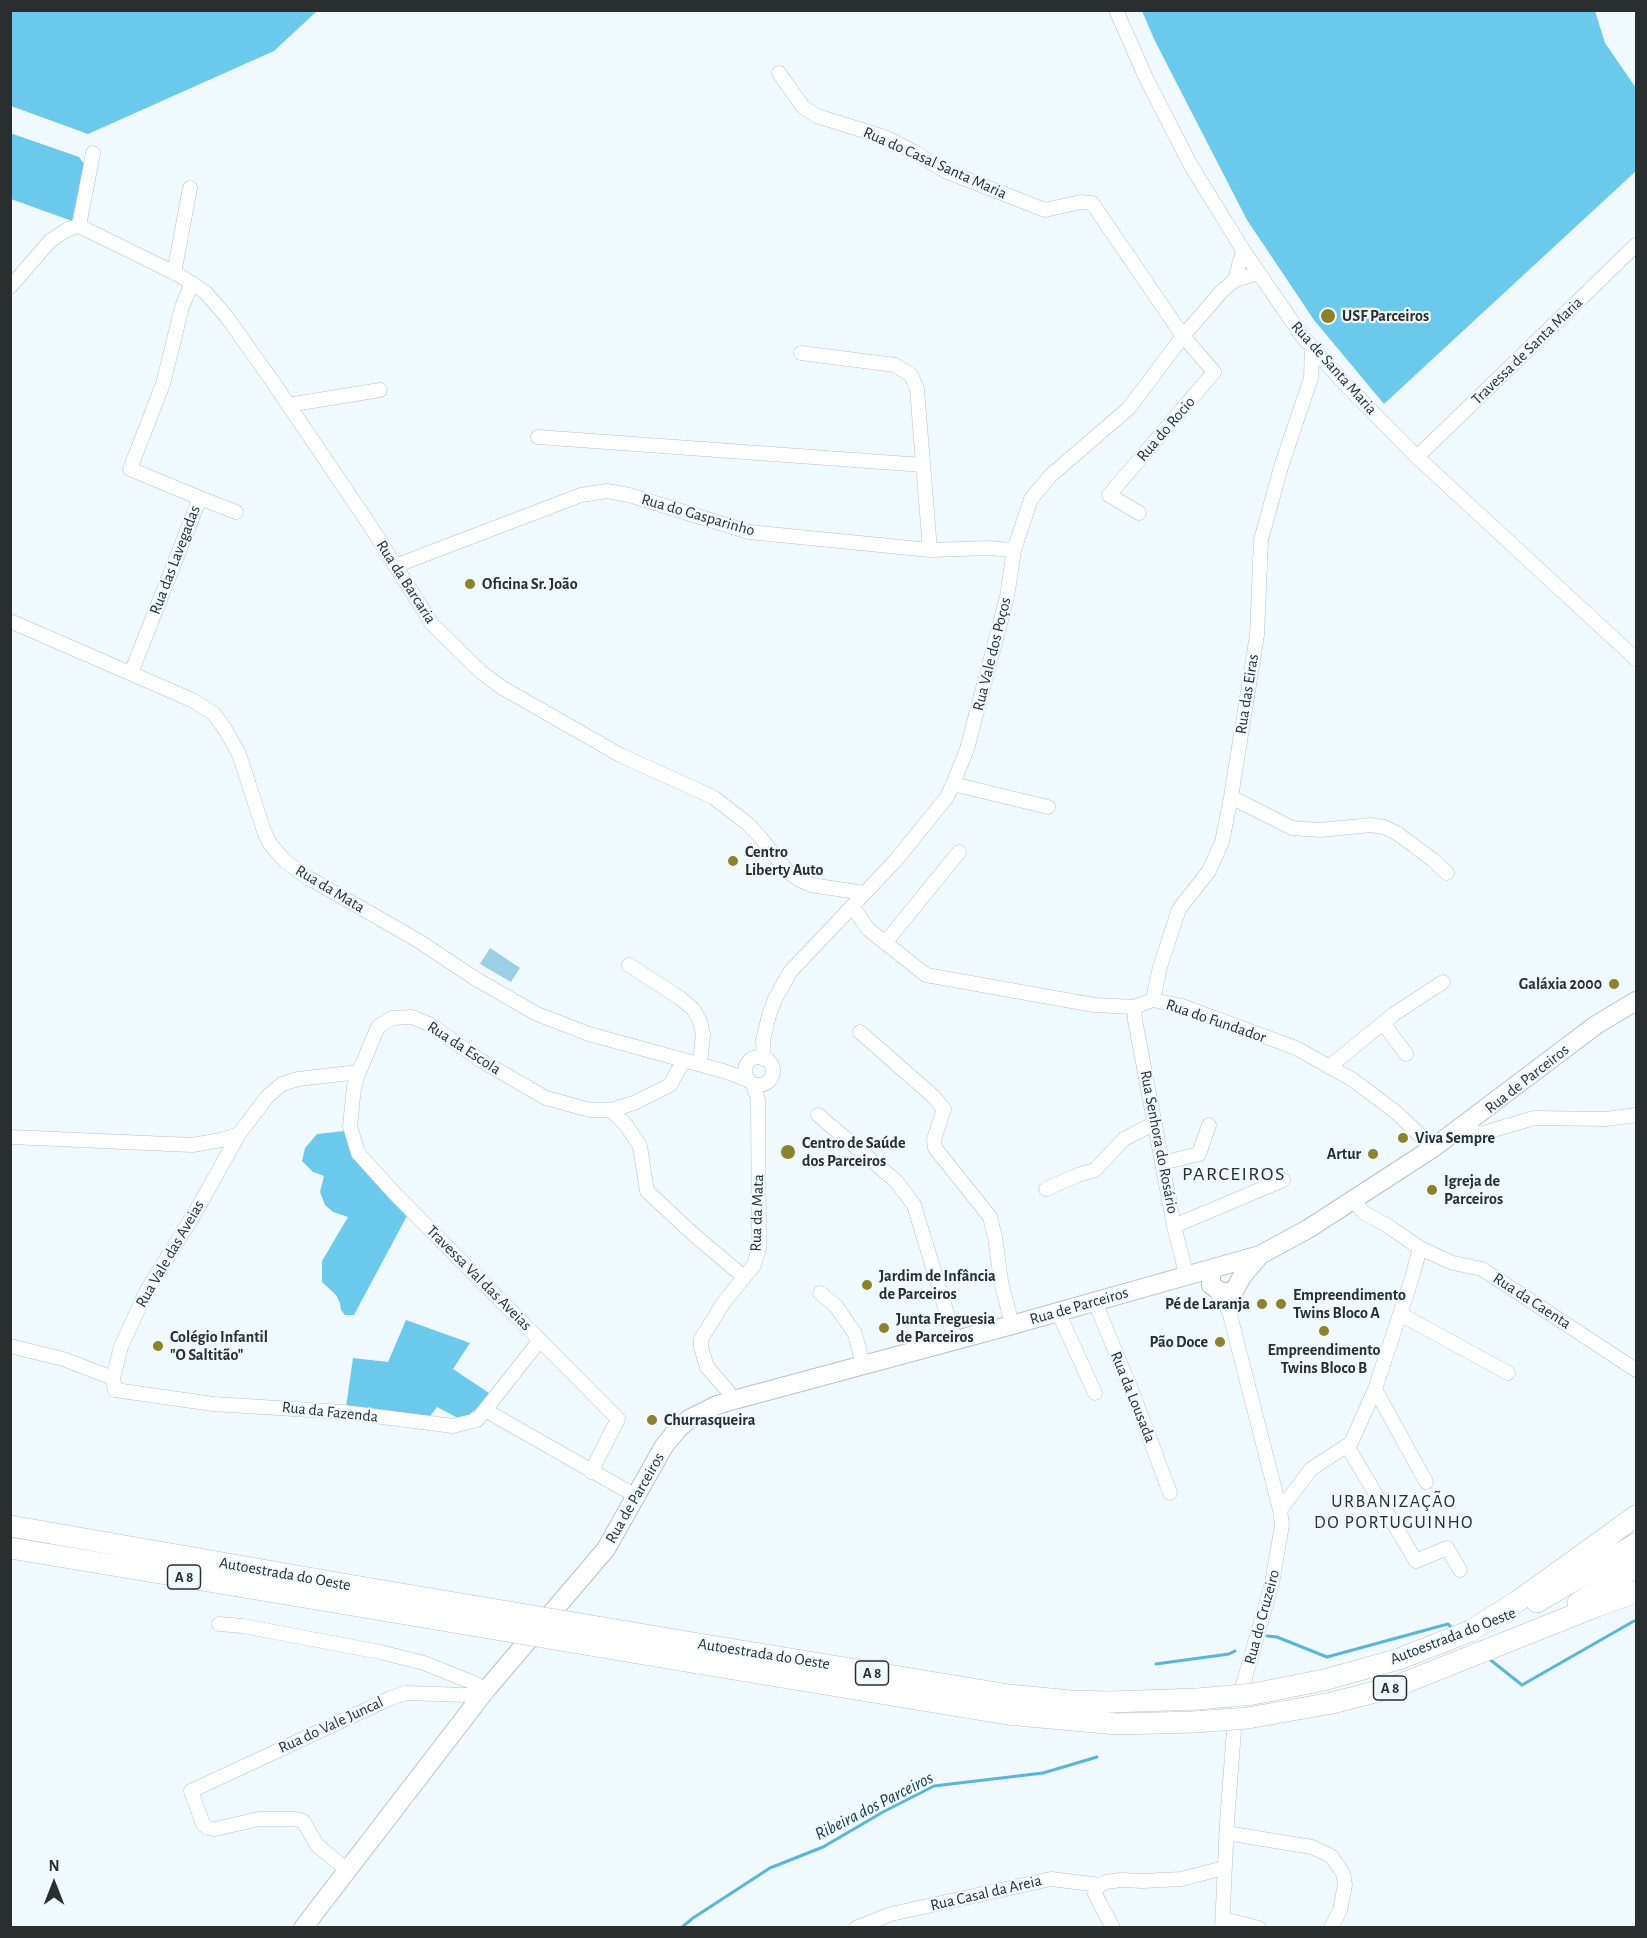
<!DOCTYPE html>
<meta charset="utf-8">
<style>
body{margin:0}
#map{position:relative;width:1647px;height:1938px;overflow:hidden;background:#f0f9fd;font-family:"Alegreya Sans",sans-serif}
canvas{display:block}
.frame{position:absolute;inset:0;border:12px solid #2a2e2f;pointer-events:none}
.north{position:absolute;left:24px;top:1854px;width:60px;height:60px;-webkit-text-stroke:4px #f0f9fd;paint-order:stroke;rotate:0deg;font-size:16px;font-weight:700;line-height:24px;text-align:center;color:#2a2e2f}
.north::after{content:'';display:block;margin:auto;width:21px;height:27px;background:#2a2e2f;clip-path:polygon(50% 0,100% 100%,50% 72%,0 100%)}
</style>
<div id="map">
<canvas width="1647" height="1938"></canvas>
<div class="frame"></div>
<div class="north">N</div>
</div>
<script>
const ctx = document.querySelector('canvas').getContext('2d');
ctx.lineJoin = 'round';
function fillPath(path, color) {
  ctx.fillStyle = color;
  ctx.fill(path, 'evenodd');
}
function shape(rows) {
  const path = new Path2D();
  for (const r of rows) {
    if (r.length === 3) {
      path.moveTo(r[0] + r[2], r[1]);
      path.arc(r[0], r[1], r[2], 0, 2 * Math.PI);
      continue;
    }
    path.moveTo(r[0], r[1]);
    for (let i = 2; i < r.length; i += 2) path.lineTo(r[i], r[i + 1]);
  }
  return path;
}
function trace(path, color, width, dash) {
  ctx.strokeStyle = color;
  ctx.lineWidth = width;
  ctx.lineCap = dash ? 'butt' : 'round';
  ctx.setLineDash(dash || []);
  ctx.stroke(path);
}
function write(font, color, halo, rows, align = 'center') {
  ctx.font = font + ' "Alegreya Sans",sans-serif';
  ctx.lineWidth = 4.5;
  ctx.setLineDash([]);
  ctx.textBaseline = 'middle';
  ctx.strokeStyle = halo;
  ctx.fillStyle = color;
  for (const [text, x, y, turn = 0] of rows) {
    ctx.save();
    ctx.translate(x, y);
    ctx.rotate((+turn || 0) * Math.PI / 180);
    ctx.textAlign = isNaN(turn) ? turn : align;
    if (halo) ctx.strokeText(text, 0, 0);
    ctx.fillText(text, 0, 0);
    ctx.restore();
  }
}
fillPath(shape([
 [490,948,520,968,511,982,480,964]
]), '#9acfe4');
fillPath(shape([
 [11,10,317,10,317,11,274,51,88,134,11,106],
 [1142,11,1595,11,1605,43,1636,88,1636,171,1384,404,1314,320,1247,220,1155,41],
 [10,133,79,157,84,164,72,221,11,199],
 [344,1131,354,1157,408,1214,354,1315,345,1315,341,1310,340,1303,336,1295,322,1282,322,1261,348,1217,333,1212,325,1205,320,1192,324,1176,313,1172,302,1161,305,1148,317,1134],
 [406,1320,470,1343,453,1369,489,1393,475,1410,462,1420,437,1407,427,1420,346,1407,353,1358,388,1362]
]), '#6bc9ec');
trace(shape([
 [1267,1636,1277,1637,1327,1657,1448,1624,1453,1629],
 [1488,1658,1522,1685,1634,1621],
 [1156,1664,1229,1654,1235,1651],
 [681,1928,693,1918,770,1868,823,1847,883,1812,934,1786,1043,1773,1097,1757]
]), '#58b6d9', 3);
const minor = shape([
 [1116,10,1146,78,1190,164,1243,250,1302,336,1344,383,1417,457,1636,659],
 [779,73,803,107,817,116,887,138,916,153,945,171,1045,210,1081,202,1092,203,1183,336,1214,372,1109,495,1139,513],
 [79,226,179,275,205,292,226,316,273,382,371,527,432,624,481,672,501,687,620,755,713,797,748,824,760,837,788,872,800,880,811,885,864,893],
 [79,226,93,153],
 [174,273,190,188],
 [1235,280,1243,250],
 [10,287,50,241,68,229,79,226],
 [801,353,895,365,911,375,917,389,930,550],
 [288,405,380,390],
 [538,437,923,465],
 [1417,457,1636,245],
 [200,498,236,512],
 [395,566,581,495,607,491,629,495,749,532,930,550,989,548,1014,550],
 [10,621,192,700,214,714,225,729,239,754,264,831,270,844,286,862,307,877,417,940,476,979,537,1014,589,1034,727,1072,748,1080],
 [131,673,200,498,130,469,163,384,182,307,192,283],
 [953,784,1048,807],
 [1231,797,1292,828,1320,830,1371,825,1384,827,1398,834,1433,860,1447,873],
 [852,906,868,929,926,975,1094,1005,1134,1007,1153,1000,1182,1006,1296,1048,1353,1080,1397,1113,1433,1148],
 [885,943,959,852],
 [629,965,680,998,693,1009,700,1021,703,1034,700,1064],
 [1153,1000,1160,967,1179,909,1209,871,1222,842,1231,797,1257,635,1261,540,1281,467,1311,378,1312,347],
 [1134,1007,1135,1020,1174,1226,1187,1277],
 [1383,1023,1406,1054],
 [860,1032,934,1097,944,1109,934,1139,935,1148,990,1217,995,1237,1001,1281,1012,1325],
 [759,1071,14],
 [764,1059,763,1041,769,1015,775,999,790,972,896,860,947,797,953,784,967,749,1007,597,1014,550,1031,499,1050,476,1129,408,1183,336,1222,291,1235,280,1259,273],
 [1329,1067,1394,1014,1443,982],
 [359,1072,354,1087,350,1126,358,1153,395,1194,618,1419,591,1472],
 [611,1110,634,1103,670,1085,684,1060],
 [818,1115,896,1181,914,1205,955,1340],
 [1467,1125,1476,1133,1480,1134,1534,1118,1606,1119,1636,1115],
 [10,1137,192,1145,221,1140,239,1134,267,1097,282,1084,298,1079,359,1072,378,1027,392,1018,412,1017,431,1025,480,1060,546,1098,590,1110,611,1110,626,1125,640,1146,647,1191,693,1234,744,1277],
 [1162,1163,1199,1154,1209,1125],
 [1046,1189,1078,1175,1095,1170,1124,1139,1155,1123],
 [1174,1226,1283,1180],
 [1420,1248,1453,1263,1482,1269,1636,1370],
 [1216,1290,1229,1311,1280,1510,1282,1525,1272,1583,1243,1685,1234,1730,1227,1822,1222,1928],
 [820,1293,836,1306,855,1334,863,1365],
 [1095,1302,1135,1399,1170,1493],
 [1058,1312,1095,1393],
 [1400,1314,1508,1373],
 [10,1346,63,1359,113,1378,115,1390,213,1404,343,1412,453,1426,477,1420,485,1410,636,1496],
 [113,1378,121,1347,146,1292,196,1211,239,1134],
 [1375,1389,1426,1482],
 [730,1401,728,1391,707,1367,701,1347,701,1339,724,1302,754,1265,759,1248,758,1100,753,1084],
 [485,1410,540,1340],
 [1347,1446,1416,1561,1447,1548,1460,1570],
 [1280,1510,1311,1469,1351,1443,1375,1389,1412,1278,1420,1248,1388,1226,1364,1213,1353,1200],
 [219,1624,243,1626,380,1652,424,1663,474,1683,486,1690],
 [1226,1833,1312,1847,1331,1856,1343,1873,1345,1885,1340,1910,1331,1928],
 [347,1870,317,1845,303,1821,295,1819,259,1819,215,1829,208,1828,203,1824,191,1791,391,1698,406,1693,467,1695,477,1702],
 [1100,1885,1096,1890,1095,1894,1113,1928],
 [1223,1919,1259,1928],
 [856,1928,891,1914,1051,1879,1100,1885,1106,1882,1121,1880,1143,1881,1181,1879,1224,1868]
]);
const major = shape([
 [1214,1268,1211,1275,1211,1285,1221,1292,1229,1292,1236,1288,1241,1278,1260,1255],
 [303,1928,486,1690,606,1549,664,1446,678,1429,689,1419,717,1405,730,1401,1012,1325,1260,1255,1308,1229,1433,1148,1596,1025,1636,1001]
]);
const highway = shape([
 [10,1526,360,1587],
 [10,1548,358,1606],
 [1537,1602,1636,1544],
 [1578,1603,1636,1567],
 [1470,1631,1518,1601,1636,1516],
 [699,1644,1009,1695,1070,1701,1109,1702,1198,1699],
 [697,1663,1007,1714,1117,1724,1194,1722],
 [1248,1718,1332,1703,1394,1687,1597,1606,1636,1592]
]);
trace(minor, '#b9c2c6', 15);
trace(major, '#b9c2c6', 20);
trace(highway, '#b9c2c6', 22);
trace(minor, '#fff', 14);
trace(major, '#fff', 18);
trace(highway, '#fff', 21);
const highwayBridge = shape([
 [360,1587,699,1644],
 [358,1606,697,1663],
 [1198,1699,1253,1694,1324,1680,1399,1659,1470,1631],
 [1194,1722,1248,1718]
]);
trace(highwayBridge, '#b9c2c6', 22, []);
trace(highwayBridge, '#fff', 21);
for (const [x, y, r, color] of [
 [1328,316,8,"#8b8229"],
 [470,584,6,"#8b8229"],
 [733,861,6,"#8b8229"],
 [1614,984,6,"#8b8229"],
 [1403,1138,6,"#8b8229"],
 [788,1152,8,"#8b8229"],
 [1373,1154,6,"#8b8229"],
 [1432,1190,6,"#8b8229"],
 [867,1285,6,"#8b8229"],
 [1262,1304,6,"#8b8229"],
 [1281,1304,6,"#8b8229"],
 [884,1328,6,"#8b8229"],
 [1324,1331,6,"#8b8229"],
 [1220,1342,6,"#8b8229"],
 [158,1346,6,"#8b8229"],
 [652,1420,6,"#8b8229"]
]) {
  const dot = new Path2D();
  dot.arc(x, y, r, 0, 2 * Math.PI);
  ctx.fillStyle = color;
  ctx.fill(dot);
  trace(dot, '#f0f9fd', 2);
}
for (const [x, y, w] of [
 [184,1577,33],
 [872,1673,33],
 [1390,1688,33]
]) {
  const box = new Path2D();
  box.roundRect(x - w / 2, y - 12, w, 24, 4.5);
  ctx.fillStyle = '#f0f9fd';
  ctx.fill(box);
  trace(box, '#2a2e2f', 1.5);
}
write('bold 15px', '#2a2e2f', null, [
 ["A 8",184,1577],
 ["A 8",872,1673],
 ["A 8",1390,1688]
]);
write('16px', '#2a2e2f', '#f0f9fd', [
 ["Rua do Casal Santa Maria",935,163,24],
 ["Travessa de Santa Maria",1527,351,-44],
 ["Rua de Santa Maria",1334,368,48],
 ["Rua do Rocio",1166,429,-49],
 ["Rua do Gasparinho",698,515,16],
 ["Rua das Lavegadas",175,560,-69],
 ["Rua da Barcaria",406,582,57],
 ["Rua Vale dos Poços",992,654,-76],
 ["Rua das Eiras",1247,694,-81],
 ["Rua da Mata",330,889,31],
 ["Rua do Fundador",1216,1021,19],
 ["Rua da Escola",464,1048,33],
 ["Rua de Parceiros",1527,1079,-38],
 ["Rua Senhora do Rosário",1159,1142,79],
 ["Rua da Mata",757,1213,-88],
 ["Rua Vale das Aveias",170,1254,-60],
 ["Travessa Val das Aveias",479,1278,45],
 ["Rua da Caenta",1532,1301,33],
 ["Rua de Parceiros",1079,1306,-16],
 ["Rua da Lousada",1133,1397,68],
 ["Rua da Fazenda",330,1412,6],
 ["Rua de Parceiros",635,1498,-60],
 ["Autoestrada do Oeste",285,1574,10],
 ["Rua do Cruzeiro",1262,1617,-75],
 ["Autoestrada do Oeste",1453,1636,-21],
 ["Autoestrada do Oeste",764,1654,9],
 ["Rua do Vale Juncal",331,1725,-25],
 ["Rua Casal da Areia",986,1893,-13]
]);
write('bold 16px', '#2a2e2f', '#f0f9fd', [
 ["USF Parceiros",1342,316],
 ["Oficina Sr. João",482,584],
 ["Centro",745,852],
 ["Liberty Auto",745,870],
 ["Galáxia 2000",1602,984,"right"],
 ["Viva Sempre",1415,1138],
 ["Centro de Saúde",802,1143],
 ["dos Parceiros",802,1161],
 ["Artur",1361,1154,"right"],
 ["Igreja de",1444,1181],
 ["Parceiros",1444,1199],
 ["Jardim de Infância",879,1276],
 ["de Parceiros",879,1294],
 ["Empreendimento",1293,1295],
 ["Twins Bloco A",1293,1313],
 ["Pé de Laranja",1250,1304,"right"],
 ["Junta Freguesia",896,1319],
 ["de Parceiros",896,1337],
 ["Colégio Infantil",170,1337],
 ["\"O Saltitão\"",170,1355],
 ["Pão Doce",1208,1342,"right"],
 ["Empreendimento",1324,1350,"center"],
 ["Twins Bloco B",1324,1368,"center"],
 ["Churrasqueira",664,1420]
], 'left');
ctx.letterSpacing = '1.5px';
write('18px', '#2a2e2f', '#f0f9fd', [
 ["URBANIZAÇÃO",1394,1502],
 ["DO PORTUGUINHO",1394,1523]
]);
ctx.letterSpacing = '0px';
write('italic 18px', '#0e3a48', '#f0f9fd', [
 ["Ribeira dos Parceiros",874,1806,-27]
]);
ctx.letterSpacing = '1.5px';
write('20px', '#2a2e2f', '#f0f9fd', [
 ["PARCEIROS",1234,1174]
]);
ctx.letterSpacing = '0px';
</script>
